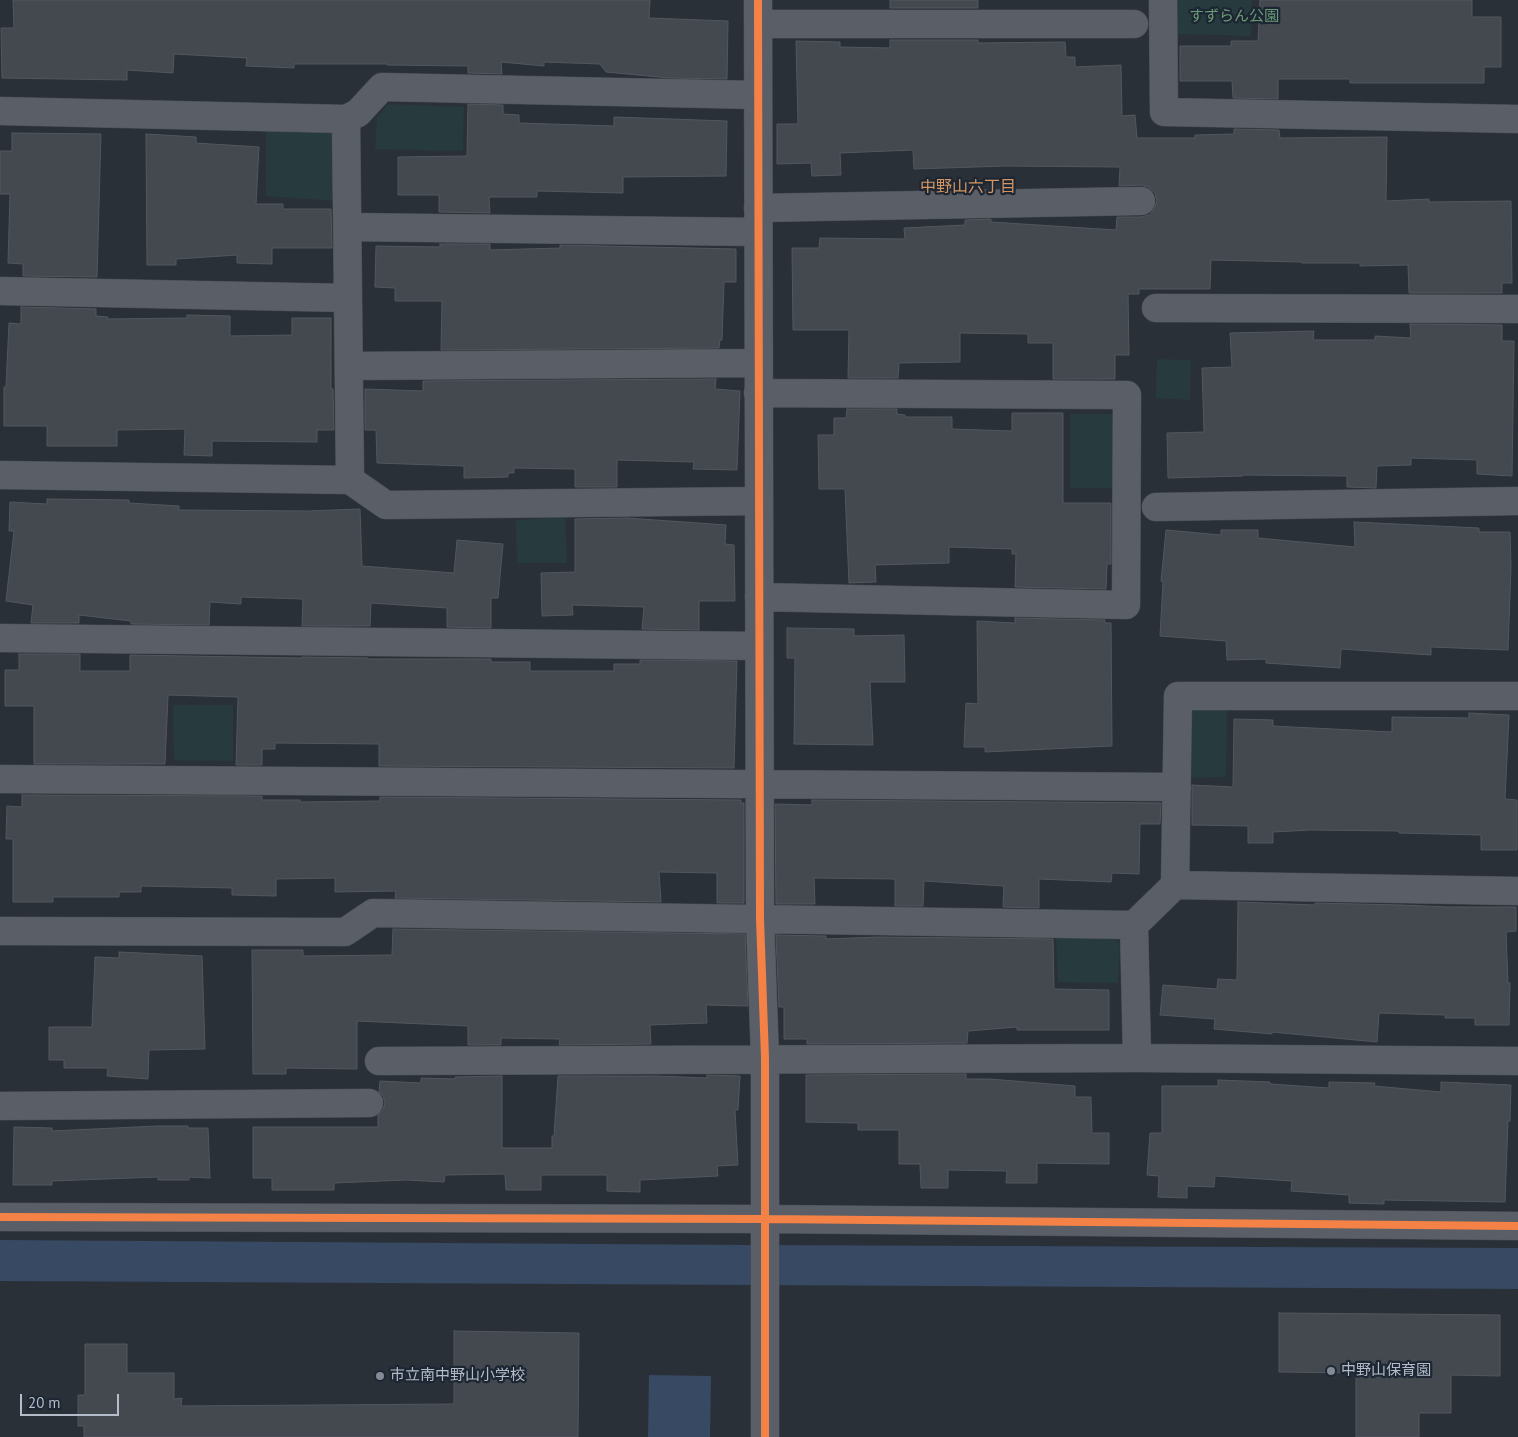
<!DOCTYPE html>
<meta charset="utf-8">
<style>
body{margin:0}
#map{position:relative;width:1518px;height:1437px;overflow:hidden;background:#2a3038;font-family:"PT Sans",sans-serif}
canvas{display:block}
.scale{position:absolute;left:20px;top:1394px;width:99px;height:22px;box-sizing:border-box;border:2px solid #b4bcc9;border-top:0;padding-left:6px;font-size:15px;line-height:18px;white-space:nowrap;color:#b4bcc9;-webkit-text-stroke:4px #1d2633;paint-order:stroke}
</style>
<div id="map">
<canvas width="1518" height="1437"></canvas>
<div class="scale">20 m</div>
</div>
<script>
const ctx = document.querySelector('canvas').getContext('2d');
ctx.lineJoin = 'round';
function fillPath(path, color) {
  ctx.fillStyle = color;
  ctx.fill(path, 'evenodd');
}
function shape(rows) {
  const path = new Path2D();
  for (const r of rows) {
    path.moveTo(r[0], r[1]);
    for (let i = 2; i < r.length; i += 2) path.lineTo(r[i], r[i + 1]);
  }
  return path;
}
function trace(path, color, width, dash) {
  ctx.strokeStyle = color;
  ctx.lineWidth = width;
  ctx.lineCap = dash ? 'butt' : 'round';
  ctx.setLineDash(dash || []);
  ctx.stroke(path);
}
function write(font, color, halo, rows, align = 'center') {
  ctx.font = font + ' "PT Sans","Noto Sans JP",sans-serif';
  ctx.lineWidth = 4.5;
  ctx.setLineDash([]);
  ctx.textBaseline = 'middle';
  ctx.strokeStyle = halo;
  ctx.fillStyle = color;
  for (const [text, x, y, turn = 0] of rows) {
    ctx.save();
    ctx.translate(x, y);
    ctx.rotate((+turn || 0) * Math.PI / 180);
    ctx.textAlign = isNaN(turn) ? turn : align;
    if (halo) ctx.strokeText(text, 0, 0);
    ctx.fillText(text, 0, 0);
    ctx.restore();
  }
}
fillPath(shape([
 [1177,0,1252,0,1251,36,1176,34],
 [388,104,464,107,463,151,375,149,377,117],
 [339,128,337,201,266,196,266,129],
 [1157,359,1191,360,1190,400,1156,398],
 [1070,414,1119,414,1117,488,1070,488],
 [565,517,567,563,517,563,516,520],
 [1193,704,1227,704,1226,777,1182,778,1184,717],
 [173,705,233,705,233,761,174,760],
 [1112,935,1120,945,1118,983,1058,982,1056,937]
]), '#273a3e');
fillPath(shape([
 [0,1240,746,1245,1518,1248,1518,1289,0,1281],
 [649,1375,711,1376,710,1437,648,1437]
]), '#384963');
const building = shape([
 [13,0,650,0,649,18,728,21,727,79,669,78,606,72,600,64,544,62,544,66,501,62,502,74,468,73,468,66,387,65,387,64,294,64,294,68,246,66,247,58,174,54,173,73,127,70,127,80,2,78,1,28,14,28,13,0],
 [890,0,978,0,978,8,890,8,890,0],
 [1260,0,1472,0,1472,17,1501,17,1501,67,1484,67,1484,83,1350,83,1350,79,1278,79,1278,99,1233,98,1232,81,1180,81,1180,46,1231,46,1231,41,1258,41,1260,0],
 [890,40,978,40,978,43,1065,42,1066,57,1075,57,1075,67,1121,65,1122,116,1135,115,1137,138,1195,138,1195,135,1234,134,1234,129,1279,130,1280,138,1387,137,1386,201,1429,199,1429,202,1511,201,1512,283,1502,283,1502,293,1409,293,1408,265,1360,266,1360,263,1302,263,1302,262,1211,260,1210,289,1139,289,1139,294,1128,294,1129,355,1115,355,1115,379,1053,379,1053,343,1028,343,1028,334,960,333,960,362,899,363,898,378,848,378,849,330,793,330,792,248,819,248,820,238,905,239,904,228,965,225,965,220,991,219,991,222,1116,230,1117,217,1141,217,1149,215,1154,209,1157,201,1155,193,1148,187,1141,185,1119,186,1120,167,1006,166,914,169,913,150,840,153,841,175,812,176,811,163,777,164,777,124,798,124,796,41,840,42,840,47,890,48,890,40],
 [468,104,503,105,503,114,519,115,519,123,614,126,614,117,727,121,726,176,623,177,623,193,537,191,537,197,491,197,489,198,490,213,439,212,439,195,398,195,398,157,467,156,468,104],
 [12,133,101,134,97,277,23,276,23,264,8,263,10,194,0,194,0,151,12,151,12,133],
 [146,134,196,137,196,143,259,147,256,204,283,204,283,209,331,209,332,248,272,248,272,264,237,263,237,255,176,259,176,265,147,265,146,134],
 [440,244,490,244,490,250,560,248,560,245,736,249,736,282,724,282,722,340,720,340,719,348,441,350,442,301,395,301,395,288,375,287,376,246,440,247,440,244],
 [21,307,96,309,96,316,108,317,107,319,187,318,187,315,230,316,230,336,292,335,292,318,331,318,331,389,333,389,334,430,317,430,317,442,212,441,212,456,184,455,185,429,117,430,117,446,47,446,47,426,4,426,4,387,6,387,9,323,21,324,21,307],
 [1410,324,1502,325,1502,341,1514,341,1512,476,1477,474,1477,460,1411,458,1411,465,1377,466,1376,488,1347,487,1347,476,1243,475,1243,476,1168,478,1167,433,1204,432,1202,368,1232,367,1230,333,1314,331,1313,340,1375,340,1375,336,1411,338,1410,324],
 [716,379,715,389,740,391,737,470,693,469,694,462,617,460,617,487,575,487,575,469,514,468,514,473,508,473,508,477,464,478,464,466,377,463,376,430,365,430,365,389,423,391,423,381,716,379],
 [847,409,897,409,897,414,905,415,905,417,952,417,952,429,1012,431,1012,413,1063,413,1063,503,1111,503,1111,564,1107,564,1106,589,1015,587,1016,554,1012,554,1012,549,949,547,949,563,875,565,876,582,849,583,845,489,819,489,818,435,834,435,834,418,846,418,847,409],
 [47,499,129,500,129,503,179,506,179,510,308,511,360,509,362,566,454,573,457,540,503,544,498,598,491,598,491,628,447,627,447,608,371,603,370,626,302,626,303,599,241,597,241,604,210,602,209,625,131,624,131,621,79,615,79,623,31,623,33,605,6,601,14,531,9,531,10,502,47,504,47,499],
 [627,518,726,525,725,544,734,545,735,601,699,601,699,630,642,629,644,607,572,605,573,615,542,616,541,573,575,572,575,519,627,518],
 [1354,522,1479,528,1479,532,1510,532,1511,566,1508,650,1431,647,1431,655,1341,649,1340,668,1266,663,1266,659,1227,660,1226,641,1160,636,1163,582,1161,581,1166,530,1221,535,1221,530,1258,530,1258,538,1355,547,1354,522],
 [1015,618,1105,620,1105,623,1111,623,1112,746,985,752,985,747,964,747,966,703,978,704,977,621,1015,623,1015,618],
 [787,628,854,629,854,636,904,635,905,682,870,682,873,745,794,744,795,658,787,658,787,628],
 [19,654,80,654,80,671,130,671,130,655,302,658,302,657,368,658,368,659,491,659,491,662,530,662,530,671,614,671,614,664,640,664,640,660,737,661,734,768,379,766,379,744,275,743,275,749,262,749,262,765,236,765,238,697,168,695,165,764,34,764,34,706,5,706,5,670,19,670,19,654],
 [1469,713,1509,715,1505,799,1517,800,1517,850,1481,850,1481,835,1399,833,1399,831,1310,830,1273,832,1273,843,1248,843,1248,826,1192,825,1192,785,1233,787,1234,719,1273,720,1273,726,1392,732,1392,717,1469,718,1469,713],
 [22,795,262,796,262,800,300,800,300,802,380,801,380,797,741,800,741,803,744,803,744,903,717,903,717,873,659,872,661,902,395,898,396,891,335,892,335,878,276,879,276,896,232,895,232,888,141,886,141,892,119,892,119,897,53,897,53,902,13,902,13,839,6,839,7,806,22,807,22,795],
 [812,800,1161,803,1160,824,1140,824,1139,874,1112,873,1111,882,1039,879,1039,908,1003,907,1004,886,924,881,923,906,895,906,895,879,814,878,815,904,776,904,775,804,812,805,812,800],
 [1238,902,1315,905,1315,903,1401,905,1449,907,1516,907,1516,931,1506,932,1508,983,1510,983,1509,1025,1475,1025,1475,1018,1445,1018,1445,1015,1379,1013,1377,1042,1272,1032,1272,1034,1214,1029,1215,1019,1160,1015,1163,985,1217,989,1218,979,1237,980,1238,902],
 [393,929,745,934,748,1006,706,1005,707,1023,650,1025,651,1044,559,1045,560,1039,501,1038,501,1045,468,1045,468,1026,357,1021,357,1069,286,1068,286,1074,253,1074,252,950,303,950,303,956,392,955,393,929],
 [776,935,826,936,826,939,878,937,1053,939,1054,989,1109,990,1109,1030,1017,1030,1017,1027,968,1031,967,1043,807,1044,807,1039,784,1039,784,1007,779,1007,776,935],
 [119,952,202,956,205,1049,149,1050,148,1079,107,1076,108,1068,64,1068,64,1060,49,1060,49,1027,92,1027,95,957,119,958,119,952],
 [966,1074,966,1079,990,1079,1075,1086,1075,1097,1091,1097,1092,1133,1109,1133,1109,1164,1037,1163,1037,1183,1006,1183,1007,1171,948,1170,948,1188,921,1188,920,1164,899,1164,899,1130,858,1130,858,1123,806,1122,806,1075,966,1074],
 [707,1075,740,1076,738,1110,735,1110,738,1165,717,1166,718,1176,640,1180,640,1192,607,1191,607,1175,541,1175,541,1190,506,1190,505,1174,445,1175,444,1182,406,1180,334,1183,334,1190,272,1190,272,1178,253,1178,253,1127,378,1127,378,1115,383,1110,385,1103,383,1096,379,1092,380,1081,421,1083,421,1078,455,1079,455,1077,502,1076,502,1148,552,1148,552,1136,554,1136,558,1076,656,1076,707,1078,707,1075],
 [1218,1080,1270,1082,1270,1084,1329,1088,1329,1082,1375,1083,1374,1086,1441,1092,1441,1082,1511,1085,1510,1121,1508,1121,1505,1202,1384,1200,1384,1204,1349,1203,1349,1195,1291,1191,1292,1181,1215,1176,1214,1187,1187,1186,1187,1198,1158,1197,1159,1176,1147,1175,1150,1133,1162,1133,1162,1086,1218,1086,1218,1080],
 [157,1126,188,1126,188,1128,208,1128,210,1178,189,1177,189,1180,158,1180,158,1177,52,1181,52,1185,13,1185,14,1127,52,1128,52,1131,157,1126],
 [1279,1313,1500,1315,1500,1376,1451,1375,1451,1413,1419,1413,1419,1437,1356,1437,1356,1373,1279,1372,1279,1313],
 [454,1331,579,1333,578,1437,84,1437,84,1426,78,1426,78,1395,85,1395,85,1344,127,1344,127,1373,174,1373,174,1399,182,1398,181,1406,454,1404,454,1331]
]);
fillPath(building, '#444950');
trace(building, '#52575f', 1);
const street = shape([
 [758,0,760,919,765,1058,765,1437],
 [1163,0,1164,112,1518,119],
 [758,24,1134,24],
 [0,111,346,119,358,113,382,87,757,95],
 [346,119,350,480],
 [758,208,1141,201],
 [347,227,758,232],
 [0,291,348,298],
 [1156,308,1518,309],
 [349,366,758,363],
 [758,393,1127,395,1126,605,759,597],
 [0,475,350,480,386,505,759,501],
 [1156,507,1518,501],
 [0,638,759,646],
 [1518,696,1178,696,1175,885,1518,891],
 [0,779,1177,787],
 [1134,925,1137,1058],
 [0,931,345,932,373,913,1134,925,1175,885],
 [379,1061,1137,1058,1518,1061],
 [0,1106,369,1103],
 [0,1217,765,1219,1518,1226]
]);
trace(street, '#484c53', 29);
trace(street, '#5a5e66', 28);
trace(shape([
 [758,0,760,919,765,1058,765,1437],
 [0,1217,765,1219,1518,1226]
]), '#f48246', 8);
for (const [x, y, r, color] of [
 [1331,1371,5,"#848b96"],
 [380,1376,5,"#848b96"]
]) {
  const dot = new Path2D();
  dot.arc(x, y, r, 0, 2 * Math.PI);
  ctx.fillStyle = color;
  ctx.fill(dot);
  trace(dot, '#1d2633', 2);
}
write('15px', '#6b9a76', '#1d2633', [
 ["すずらん公園",1234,17]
]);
write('15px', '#b4bcc9', '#1d2633', [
 ["中野山保育園",1341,1371],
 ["市立南中野山小学校",390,1376]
], 'left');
write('16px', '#d59563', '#1d2633', [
 ["中野山六丁目",968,187]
]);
</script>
